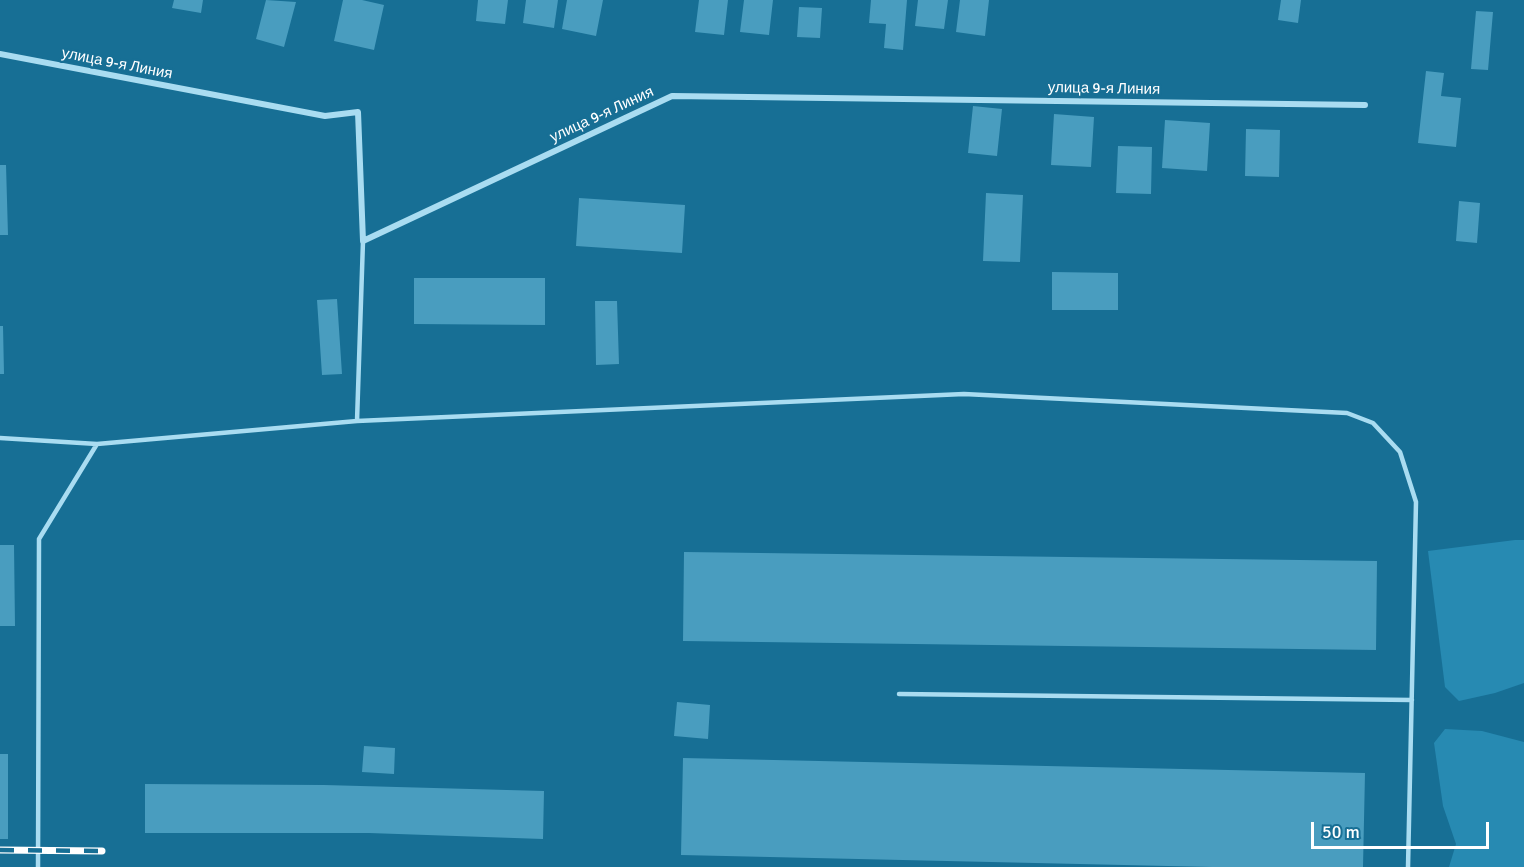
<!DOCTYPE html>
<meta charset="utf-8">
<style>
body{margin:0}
#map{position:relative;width:1524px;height:867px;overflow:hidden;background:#176f95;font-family:Signika,sans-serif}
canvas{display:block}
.scale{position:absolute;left:1311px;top:822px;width:178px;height:27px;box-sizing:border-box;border:3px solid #fff;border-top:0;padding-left:8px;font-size:18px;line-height:21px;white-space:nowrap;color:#fff;-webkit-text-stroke:4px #176f95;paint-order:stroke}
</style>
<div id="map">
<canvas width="1524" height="867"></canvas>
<div class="scale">50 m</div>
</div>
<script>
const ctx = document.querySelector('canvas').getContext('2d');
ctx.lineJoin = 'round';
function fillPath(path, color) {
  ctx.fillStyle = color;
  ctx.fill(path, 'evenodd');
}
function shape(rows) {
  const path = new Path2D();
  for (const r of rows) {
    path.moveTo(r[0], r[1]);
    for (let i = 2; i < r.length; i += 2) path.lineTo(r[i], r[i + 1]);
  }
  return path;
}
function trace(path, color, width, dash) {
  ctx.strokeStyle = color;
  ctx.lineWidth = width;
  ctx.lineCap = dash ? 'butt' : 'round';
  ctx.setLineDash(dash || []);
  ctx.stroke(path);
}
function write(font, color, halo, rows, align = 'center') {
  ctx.font = font + ' Signika,sans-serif';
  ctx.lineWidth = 5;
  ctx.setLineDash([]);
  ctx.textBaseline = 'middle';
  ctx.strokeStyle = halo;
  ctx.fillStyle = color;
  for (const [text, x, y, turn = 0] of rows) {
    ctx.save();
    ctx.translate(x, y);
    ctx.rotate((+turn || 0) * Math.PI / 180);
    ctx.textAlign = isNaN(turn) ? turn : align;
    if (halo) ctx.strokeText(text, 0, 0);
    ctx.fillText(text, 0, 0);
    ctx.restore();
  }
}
fillPath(shape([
 [1515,540,1524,540,1524,683,1495,693,1459,701,1445,687,1428,551],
 [1445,729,1482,731,1524,742,1524,867,1449,867,1456,844,1443,806,1434,743]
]), '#278ab2');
fillPath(shape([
 [174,0,203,0,201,13,172,8],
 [266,0,296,2,284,47,256,39],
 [343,0,362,0,384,5,374,50,334,41],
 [478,0,508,0,505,24,476,21],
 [526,0,558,0,554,28,523,23],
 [567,0,603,0,596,36,562,29],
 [699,0,728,0,724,35,695,32],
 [744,0,773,0,769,35,740,32],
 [871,0,907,0,903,50,884,48,886,24,869,23],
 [918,0,948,0,944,29,915,26],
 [960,0,989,0,985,36,956,32],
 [1281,0,1301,0,1298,23,1278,20],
 [799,7,822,8,820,38,797,37],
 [1476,11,1493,12,1488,70,1471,69],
 [1426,71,1444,73,1441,96,1461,98,1456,147,1418,143],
 [973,106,1002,109,997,156,968,153],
 [1054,114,1094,117,1091,167,1051,165],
 [1165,120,1210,123,1207,171,1162,168],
 [1246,129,1280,130,1279,177,1245,176],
 [1118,146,1152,147,1151,194,1116,193],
 [0,165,6,165,8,235,0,235],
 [986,193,1023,195,1020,262,983,261],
 [579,198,685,205,682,253,576,246],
 [1459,201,1480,203,1477,243,1456,241],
 [1052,272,1118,273,1118,310,1052,310],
 [414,278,545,278,545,325,414,324],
 [337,299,342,374,322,375,317,300],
 [595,301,617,301,619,364,596,365],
 [0,326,3,326,4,374,0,374],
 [0,545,14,545,15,626,0,626],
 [684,552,1377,561,1376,650,683,641],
 [677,702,710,705,708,739,674,736],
 [364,746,395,748,394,774,362,772],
 [0,754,8,754,8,839,0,839],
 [683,758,1365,773,1363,867,1212,867,681,855],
 [145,784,324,785,544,791,543,839,369,833,145,833]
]), '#499dbf');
trace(shape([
 [357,421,964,394,1347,413,1373,423,1400,452,1416,502,1408,867],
 [0,438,97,444,357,421,363,241],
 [899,694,1412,700],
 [38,867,39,539,97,444]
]), '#a9dcf1', 4.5);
trace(shape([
 [0,54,325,116,358,112,363,241,672,96,1365,105]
]), '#a9dcf1', 6);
const rail = shape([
 [0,850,102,851]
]);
trace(rail, '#fff', 7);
trace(rail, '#176f95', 4.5, [14]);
write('15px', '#fff', '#176f95', [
 ["улица 9-я Линия",117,64,11],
 ["улица 9-я Линия",1104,89,1],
 ["улица 9-я Линия",602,115,-25]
]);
</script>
